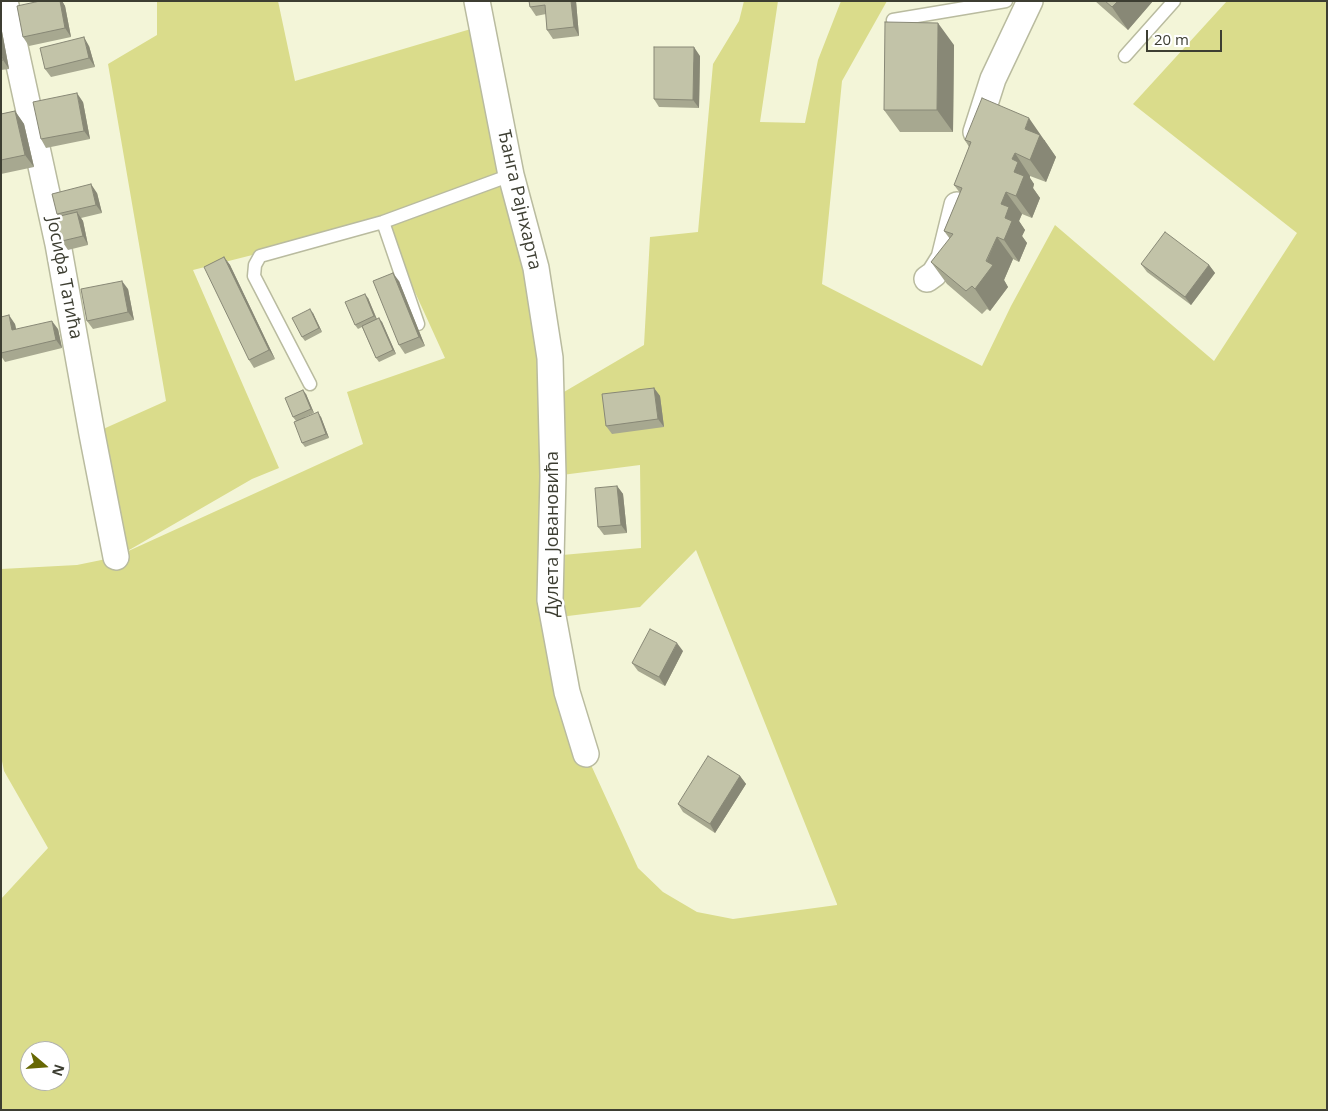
<!DOCTYPE html>
<meta charset="utf-8">
<style>
body{margin:0}
#map{position:relative;width:1328px;height:1111px;overflow:hidden;background:#f3f5d8;font-family:"Open Sans",sans-serif}
canvas{display:block}
.frame{position:absolute;inset:0;border:2px solid #3d3e32;pointer-events:none}
.north{position:absolute;left:20px;top:1041px;width:50px;height:50px;box-sizing:border-box;background:#fff;border:1px solid #b1b2ad;border-radius:50%;rotate:108deg;font-size:14px;font-weight:700;line-height:20px;text-align:center;color:#3d3e32}
.north::after{content:'';display:block;margin:auto;width:18px;height:22px;background:#676803;clip-path:polygon(50% 0,100% 100%,50% 72%,0 100%)}
.scale{position:absolute;left:1146px;top:30px;width:76px;height:22px;box-sizing:border-box;border:2px solid #3d3e32;border-top:0;padding-left:6px;font-size:15px;line-height:18px;white-space:nowrap;color:#3d3e32;-webkit-text-stroke:4px #fff;paint-order:stroke}
</style>
<div id="map">
<canvas width="1328" height="1111"></canvas>
<div class="frame"></div>
<div class="north">N</div>
<div class="scale">20 m</div>
</div>
<script>
const ctx = document.querySelector('canvas').getContext('2d');
ctx.lineJoin = 'round';
function fillPath(path, color) {
  ctx.fillStyle = color;
  ctx.fill(path, 'evenodd');
}
function shape(rows) {
  const path = new Path2D();
  for (const r of rows) {
    path.moveTo(r[0], r[1]);
    for (let i = 2; i < r.length; i += 2) path.lineTo(r[i], r[i + 1]);
  }
  return path;
}
function trace(path, color, width, dash) {
  ctx.strokeStyle = color;
  ctx.lineWidth = width;
  ctx.lineCap = dash ? 'butt' : 'round';
  ctx.setLineDash(dash || []);
  ctx.stroke(path);
}
function write(font, color, halo, rows, align = 'center') {
  ctx.font = font + ' "Open Sans",sans-serif';
  ctx.lineWidth = 5;
  ctx.setLineDash([]);
  ctx.textBaseline = 'middle';
  ctx.strokeStyle = halo;
  ctx.fillStyle = color;
  for (const [text, x, y, turn = 0] of rows) {
    ctx.save();
    ctx.translate(x, y);
    ctx.rotate((+turn || 0) * Math.PI / 180);
    ctx.textAlign = isNaN(turn) ? turn : align;
    if (halo) ctx.strokeText(text, 0, 0);
    ctx.fillText(text, 0, 0);
    ctx.restore();
  }
}
fillPath(shape([
 [157,1,278,1,295,81,481,26,552,399,644,345,650,237,698,232,713,64,739,21,744,1,778,1,760,122,805,123,818,60,841,1,887,1,842,81,822,284,982,366,1011,306,1055,225,1214,361,1297,233,1133,104,1227,1,1327,1,1327,1110,1,1110,1,899,48,848,4,771,1,756,1,569,77,565,116,557,92,434,166,401,108,64,157,35],
 [383,222,445,358,347,392,363,444,124,553,252,479,279,468,193,270],
 [640,465,641,548,551,556,554,476],
 [696,550,837,904,837,905,733,919,697,912,663,892,638,868,586,754,552,618,640,607],
 [30,1051,60,1051,60,1081,30,1081]
]), '#dadc8b');
const lane = shape([
 [893,20,1006,1],
 [1125,56,1174,1],
 [383,222,418,324],
 [310,384,254,276,255,265,260,256,383,222,511,175]
]);
const street = shape([
 [5,1,58,244,92,434,116,557],
 [477,1,511,175,536,268,550,358,553,476,550,600,567,692,586,754],
 [976,132,993,79,1030,1],
 [927,279,934,274,944,258,957,205]
]);
trace(lane, '#b9bb9f', 15);
trace(street, '#b9bb9f', 28);
trace(lane, '#fff', 12);
trace(street, '#fff', 25);
fillPath(shape([
 [40,1,62,1,65,6,71,37,29,46,23,37],
 [529,1,576,1,579,36,553,39,547,30,546,14,536,16,530,7],
 [1095,1,1153,1,1128,30],
 [1,26,9,69,1,70],
 [954,45,953,132,900,132,884,110],
 [89,46,95,67,51,77,45,69],
 [700,56,699,108,659,107,654,99],
 [83,102,90,139,46,148,41,139],
 [15,111,24,124,34,167,1,174,1,114],
 [965,140,1045,140,1045,141,1056,157,1046,182,1030,176,1030,178,1034,184,1033,188,1040,198,1032,218,1022,214,1019,221,1025,230,1022,236,1027,243,1019,262,1013,259,1004,280,1008,287,990,311,987,309,982,314,947,284,931,262,950,239,944,231,960,193,954,185,969,147],
 [97,193,102,213,81,218,83,221,88,245,68,250,62,241,58,216,57,214],
 [224,257,230,265,275,359,254,368,249,360],
 [1141,264,1209,265,1215,273,1191,305,1147,272],
 [399,281,425,346,405,354,399,345],
 [128,289,134,320,93,329,87,321],
 [368,298,377,319,382,322,396,354,379,362,376,358,362,327,358,329,355,325],
 [313,313,322,332,305,341,302,337],
 [1,317,15,324,16,329,58,329,62,348,5,362,1,356],
 [654,388,660,396,664,427,612,434,606,426],
 [306,394,314,413,305,417,321,417,329,438,305,447,302,443,296,421,293,417],
 [617,486,623,494,627,533,604,535,598,527],
 [683,651,665,686,638,671,632,663],
 [740,776,746,784,715,833,683,812,678,804]
]), '#a7a890');
fillPath(shape([
 [60,1,62,1,65,6,71,37,65,28],
 [571,1,576,1,579,36,574,27],
 [1118,1,1153,1,1128,30,1112,7],
 [938,23,954,45,953,132,937,110],
 [1,26,9,69,3,60,1,50],
 [84,37,89,46,95,67,89,58],
 [694,47,700,56,699,108,693,100],
 [77,93,83,102,90,139,84,131],
 [15,111,24,124,34,167,25,155],
 [1029,118,1056,157,1046,182,1030,160,1025,129],
 [1015,153,1030,176,1030,178,1034,184,1033,188,1040,198,1032,218,1016,196,1012,159],
 [91,184,97,193,102,213,96,205],
 [1006,192,1022,214,1019,221,1025,230,1022,236,1027,243,1019,262,1004,240,1005,218,1001,204],
 [77,212,83,221,88,245,83,236],
 [997,237,1013,259,1004,280,1008,287,990,311,975,289],
 [224,257,230,265,275,359,269,350],
 [1209,265,1215,273,1191,305,1185,297],
 [393,273,399,281,425,346,419,337],
 [122,281,128,289,134,320,128,312],
 [365,294,368,298,377,320,374,316],
 [310,309,313,313,322,332,319,328],
 [9,315,15,324,18,339,12,330],
 [379,318,382,322,396,354,393,350],
 [52,321,58,329,62,348,56,340],
 [654,388,660,396,664,427,658,419],
 [303,390,306,394,314,413,311,409],
 [318,412,321,417,329,438,326,434],
 [617,486,623,494,627,533,621,525],
 [677,643,683,651,665,686,659,677],
 [740,776,746,784,715,833,710,824]
]), '#888876');
const building = shape([
 [40,1,60,1,65,28,23,37,17,6,40,1],
 [529,1,571,1,574,27,547,30,545,5,530,7,529,1],
 [1105,1,1118,1,1112,7,1105,1],
 [885,22,938,23,937,110,884,110,885,22],
 [84,37,89,58,45,69,40,48,84,37],
 [654,47,694,47,693,100,654,99,654,47],
 [1,50,3,60,1,61,1,50],
 [77,93,84,131,41,139,33,102,77,93],
 [982,98,1029,118,1025,129,1040,135,1030,160,1015,153,1012,159,1018,162,1014,172,1024,176,1016,196,1006,192,1001,204,1009,207,1005,218,1012,221,1004,240,997,237,986,261,993,265,975,289,972,286,966,291,931,262,953,234,944,231,962,188,954,185,971,142,965,140,982,98],
 [15,111,25,155,1,160,1,114,15,111],
 [91,184,96,205,57,214,52,194,91,184],
 [77,212,83,236,62,241,56,217,77,212],
 [1165,232,1209,265,1185,297,1141,264,1165,232],
 [224,257,269,350,249,360,204,267,224,257],
 [393,273,419,337,399,345,373,281,393,273],
 [122,281,128,312,87,321,81,289,122,281],
 [365,294,374,316,355,325,345,302,365,294],
 [310,309,319,328,302,337,292,318,310,309],
 [9,315,12,330,52,321,56,340,1,353,1,317,9,315],
 [379,318,393,350,376,358,362,326,379,318],
 [654,388,658,419,606,426,602,394,654,388],
 [303,390,311,409,293,417,285,398,303,390],
 [318,412,326,434,302,443,294,422,318,412],
 [617,486,621,525,598,527,595,488,617,486],
 [650,629,677,643,659,677,632,663,650,629],
 [708,756,740,776,710,824,678,804,708,756]
]);
fillPath(building, '#c2c3a8');
trace(building, '#888876', 1);
write('18px', '#3d3e32', '#fff', [
 ["Ђанга Рајнхарта",519,200,77],
 ["Јосифа Татића",64,278,79],
 ["Дулета Јовановића",553,534,-90]
]);
</script>
